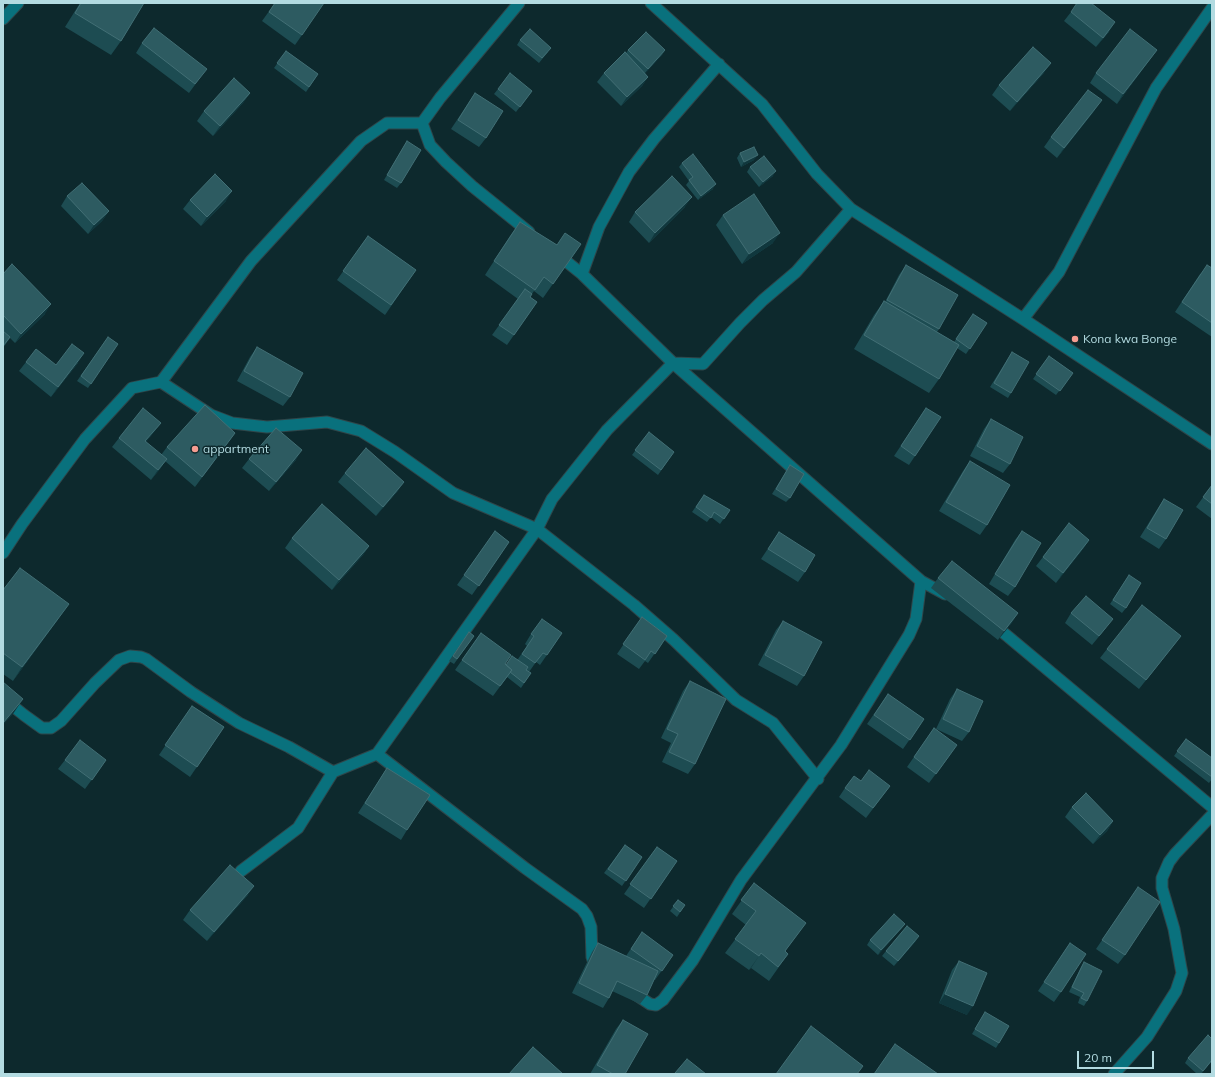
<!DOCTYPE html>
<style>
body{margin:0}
#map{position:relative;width:1215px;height:1077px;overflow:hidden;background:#0d292d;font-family:Mulish,sans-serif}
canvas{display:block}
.frame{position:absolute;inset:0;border:4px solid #b3dbe1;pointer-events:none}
.scale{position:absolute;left:1077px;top:1051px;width:77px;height:18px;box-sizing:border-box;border:2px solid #b3dbe1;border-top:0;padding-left:5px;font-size:12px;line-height:14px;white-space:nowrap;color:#b3dbe1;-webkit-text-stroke:3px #0d292d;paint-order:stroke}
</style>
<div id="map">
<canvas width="1215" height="1077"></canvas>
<div class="frame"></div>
<div class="scale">20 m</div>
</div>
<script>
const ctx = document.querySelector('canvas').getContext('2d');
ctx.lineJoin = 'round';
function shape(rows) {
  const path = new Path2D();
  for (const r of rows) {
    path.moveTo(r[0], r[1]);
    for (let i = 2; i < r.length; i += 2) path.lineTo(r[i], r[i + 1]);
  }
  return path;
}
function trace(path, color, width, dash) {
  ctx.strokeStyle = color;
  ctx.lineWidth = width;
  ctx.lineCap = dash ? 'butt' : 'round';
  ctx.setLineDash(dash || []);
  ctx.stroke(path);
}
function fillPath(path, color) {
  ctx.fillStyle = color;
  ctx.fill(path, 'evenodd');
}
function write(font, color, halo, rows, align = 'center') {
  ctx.font = font + ' Mulish,sans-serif';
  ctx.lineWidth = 3;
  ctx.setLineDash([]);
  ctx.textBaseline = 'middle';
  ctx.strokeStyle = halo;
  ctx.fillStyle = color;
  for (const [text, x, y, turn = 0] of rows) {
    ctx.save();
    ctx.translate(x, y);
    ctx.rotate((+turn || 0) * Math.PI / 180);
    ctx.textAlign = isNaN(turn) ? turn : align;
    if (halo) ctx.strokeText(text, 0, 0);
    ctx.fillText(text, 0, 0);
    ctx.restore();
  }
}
const minor = shape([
 [519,3,440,98,422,123,430,145,446,162,472,186,529,232],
 [651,3,762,104,817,174,851,209,1023,319,1212,444],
 [3,19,18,3],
 [557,254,582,274,673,363,921,581,945,594],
 [582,274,599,227,629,172,654,139,719,64],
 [1023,319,1059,272,1156,88,1212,8],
 [161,382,211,415,232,423,267,427,327,422,361,431,395,452,453,493,537,529,634,605,674,640,736,700,773,723,818,779],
 [3,553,22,524,85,439,132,388,161,382,251,261,361,141,387,123,422,123],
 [993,624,1212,807],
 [3,698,24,715,42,728,51,728,61,721,95,683,119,660,130,656,141,657,146,659,191,692,239,723,289,747,333,772],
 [377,754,525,868,582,909,587,916,591,927,592,957,595,966],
 [241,871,298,828,333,772,377,754,537,529,552,499,607,430,673,363,703,364,740,323,763,300,796,272,851,209],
 [632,992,650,1004,656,1005,663,1000,693,960,741,880,841,745,909,635,916,619,921,581],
 [1114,1074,1147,1037,1176,991,1182,973,1181,968,1174,929,1162,888,1162,878,1169,862,1175,854,1212,815]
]);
trace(minor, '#2f464a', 13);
trace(minor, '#09717d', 11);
fillPath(shape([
 [80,3,144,3,121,41,111,55,65,27],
 [275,3,302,35,295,45,262,21],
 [1071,12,1109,32,1096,47,1064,21],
 [520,40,548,52,539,63,517,45],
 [142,43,200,78,189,93,136,53],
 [628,50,665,50,662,55,645,73,648,77,642,86,621,106,597,82,604,73,626,53],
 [1157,50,1117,104,1090,83,1096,73],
 [286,51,318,74,306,92,274,68],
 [1044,73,1010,111,992,95,999,85],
 [498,89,532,91,516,112,494,94],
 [250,93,243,103,213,136,197,121,204,111],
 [475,93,486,138,479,147,451,129],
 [1095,110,1057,158,1044,147,1051,137],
 [407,141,401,183,397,188,384,180],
 [740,153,754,160,741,167,737,158],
 [682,163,713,189,698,200,686,185,689,181,679,167],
 [750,167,773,176,759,187,747,172],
 [67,196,109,211,102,221,88,234,61,206],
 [190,200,226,201,201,226,183,209],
 [685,207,649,243,629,222,635,212],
 [723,215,773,243,742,264,716,225],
 [520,222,557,245,581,244,543,298,534,291,530,297,537,302,507,345,492,335,518,299,485,275,510,236],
 [368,236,416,270,385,315,337,280],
 [906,265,939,329,937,332,954,342,973,314,987,323,966,354,957,348,939,379,929,393,854,349,874,315,884,301,885,302,899,275],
 [1212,268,1212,337,1175,312,1200,274],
 [3,274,45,314,15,343,10,338,3,348],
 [108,337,118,344,88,388,77,381],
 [257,347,290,397,283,406,237,381,250,357],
 [1012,352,1011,393,1008,398,990,387],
 [1049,356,1073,373,1056,395,1033,379],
 [26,362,56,365,78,363,51,397,19,371],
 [926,408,915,456,909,465,894,456],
 [991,419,1010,464,1003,473,970,456,984,429],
 [161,423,146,442,161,455,167,447,235,433,195,487,165,461,160,469,151,480,112,447,119,438],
 [649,432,674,452,658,475,632,455],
 [249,459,296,460,269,491,242,468],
 [970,461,987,525,980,535,939,511,963,471],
 [790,465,790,498,786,502,772,494],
 [345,473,404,482,397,492,376,516,338,482],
 [1212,485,1212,519,1196,507],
 [704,495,730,510,720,524,711,517,707,522,692,512],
 [1164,499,1166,539,1159,549,1140,537,1158,508],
 [495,531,509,542,472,595,457,585],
 [1022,531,1015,587,1008,596,989,584,1015,540],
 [779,532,805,572,798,582,761,559],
 [292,538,369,546,363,555,332,590,285,548],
 [1089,540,1083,549,1056,583,1036,566,1043,557],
 [1129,575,1126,608,1122,613,1110,604],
 [938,578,1018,613,998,640,931,588],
 [3,590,59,618,13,681,3,674],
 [1071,613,1106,628,1092,645,1065,623],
 [642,617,667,636,648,663,645,661,639,669,617,654],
 [783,621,804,676,797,686,758,665,776,630],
 [469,632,474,636,454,664,449,661],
 [481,633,506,665,518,659,527,646,525,644,531,634,562,633,540,665,536,662,529,672,531,673,521,688,507,677,493,696,455,670],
 [1181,636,1174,645,1139,689,1100,658,1107,649],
 [690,681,695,764,688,774,662,762,671,743,661,738,683,691],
 [957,689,969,732,962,741,936,729,950,699],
 [888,694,924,719,903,749,867,724],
 [192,706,224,727,190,777,159,755],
 [934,728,950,755,929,783,907,767],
 [1186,739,1212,758,1212,779,1209,783,1174,756],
 [65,760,106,760,85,789,58,769],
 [387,768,407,830,401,840,358,813],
 [890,786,866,818,839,797,845,788],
 [1072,807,1113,821,1107,831,1093,844,1065,817],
 [625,845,642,857,622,886,604,873],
 [657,847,677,861,644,908,624,894],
 [754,883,806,923,785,951,788,954,769,981,751,968,749,970,725,953,746,925,732,914],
 [1138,887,1125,955,1118,964,1096,949],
 [248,895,207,941,183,920,190,910],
 [678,900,685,905,677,917,670,911],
 [905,924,901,929,878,955,867,945,870,940],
 [642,932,673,955,655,980,654,980,647,995,640,1004,612,991,609,998,603,1008,572,993,592,952,598,943,626,956],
 [916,941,894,966,882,956,886,951],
 [1070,943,1061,992,1054,1002,1038,991],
 [959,961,967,1015,939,1003,952,970],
 [1084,962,1087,1001,1084,1006,1078,1003,1080,997,1069,992,1081,967],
 [985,1012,999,1043,996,1048,972,1034],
 [623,1020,625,1074,590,1074,616,1029],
 [1188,1058,1212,1061,1201,1074,1197,1074,1185,1063]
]), '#1d4c52');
fillPath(shape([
 [1115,22,1109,32,1096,47,1103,38],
 [665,50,662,55,645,74,648,69],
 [1157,50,1150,59,1117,104,1123,94],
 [1051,63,1044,73,1010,111,1017,102],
 [648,77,642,86,621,106,627,97],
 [250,93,243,103,213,136,220,126],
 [1102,100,1095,110,1057,158,1064,148],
 [758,155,754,160,741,167,744,162],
 [776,171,773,176,759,187,763,182],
 [716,184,713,189,698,200,701,196],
 [232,191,226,201,201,226,207,217],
 [692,197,685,207,649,243,655,233],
 [109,211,102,221,88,234,94,225],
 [780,233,773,243,742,264,749,254],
 [51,304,45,314,15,343,21,334],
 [84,353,78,363,51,397,58,387],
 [161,423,154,432,139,451,145,441],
 [302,450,296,460,269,491,276,482],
 [167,459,160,469,151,480,158,470],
 [404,482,397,492,376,516,383,507],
 [1089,540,1083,549,1056,583,1063,573],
 [369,546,363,555,332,590,339,580],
 [69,604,59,618,13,681,22,667],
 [1018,613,1012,623,998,640,1004,631],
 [23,699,13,714,3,725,3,723],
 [1113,821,1107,831,1093,844,1100,835],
 [254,886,248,895,207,941,214,932],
 [905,924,901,929,878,955,881,950],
 [919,936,916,941,894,966,898,961],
 [761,953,751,968,749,970,759,956],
 [945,994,973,1006,967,1015,939,1003]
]), '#10373d');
const building = shape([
 [81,3,144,3,121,41,75,13,81,3],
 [275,3,324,3,302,35,269,12,275,3],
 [1077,3,1091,3,1115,22,1103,38,1071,12,1077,3],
 [154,28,207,69,195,84,142,43,154,28],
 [530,29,551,48,542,58,520,40,530,29],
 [1130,29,1157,50,1123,94,1096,73,1130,29],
 [646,32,665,50,648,69,628,50,646,32],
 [1033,47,1051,63,1017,102,999,85,1033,47],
 [286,51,318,74,309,87,277,63,286,51],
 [625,52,648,77,627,97,604,73,625,52],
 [510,73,532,91,520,107,498,89,510,73],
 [234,78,250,93,220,126,204,111,234,78],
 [1088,90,1102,100,1064,148,1051,137,1088,90],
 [475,93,503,111,486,138,458,120,475,93],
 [407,141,421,150,401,183,387,175,407,141],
 [754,147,758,155,744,162,740,153,754,147],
 [693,154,716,184,701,196,689,180,693,177,682,163,693,154],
 [764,156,776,171,763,182,750,167,764,156],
 [215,174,232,191,207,217,190,200,215,174],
 [672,176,692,197,655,233,635,212,672,176],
 [82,183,109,211,94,225,67,196,82,183],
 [754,194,780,233,749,254,723,215,754,194],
 [520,222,557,245,565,233,581,244,553,284,544,277,535,290,494,261,520,222],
 [368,236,416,270,391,305,343,271,368,236],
 [12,264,51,304,21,334,3,315,3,274,12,264],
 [906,265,958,295,939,329,887,300,906,265],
 [1207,265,1212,268,1212,323,1182,302,1207,265],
 [525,289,532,294,530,297,537,302,514,335,499,325,525,289],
 [884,301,959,345,939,379,864,335,884,301],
 [973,314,987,323,970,349,956,339,973,314],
 [3,331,10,337,3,346,3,331],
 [108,337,118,344,91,384,81,376,108,337],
 [72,344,84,353,58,387,26,362,36,349,56,365,72,344],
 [257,347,303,373,290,397,244,371,257,347],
 [1012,352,1029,362,1011,393,994,383,1012,352],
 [1049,356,1073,373,1060,391,1036,374,1049,356],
 [205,405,235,433,202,477,167,447,205,405],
 [143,408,161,423,145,441,167,459,158,470,119,438,143,408],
 [926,408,941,417,915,456,901,446,926,408],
 [991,419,1023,437,1010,464,977,446,991,419],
 [276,428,302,450,276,482,249,459,276,428],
 [649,432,674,452,661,470,635,450,649,432],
 [366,448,404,482,383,507,345,473,366,448],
 [970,461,1010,485,987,525,946,502,970,461],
 [790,465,804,474,790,498,776,489,790,465],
 [1212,485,1212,504,1203,497,1212,485],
 [704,495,730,510,724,519,714,512,711,518,696,507,704,495],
 [1164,499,1183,510,1166,539,1147,528,1164,499],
 [322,504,369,546,339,580,292,538,322,504],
 [1069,523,1089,540,1063,573,1043,557,1069,523],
 [495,531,509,542,479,586,464,575,495,531],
 [1022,531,1041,543,1015,587,995,574,1022,531],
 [779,532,815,555,805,572,768,549,779,532],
 [952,561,1018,613,1004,631,938,578,952,561],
 [20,568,69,604,22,667,3,653,3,590,20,568],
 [1129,575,1141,583,1126,608,1113,600,1129,575],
 [1086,596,1113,619,1099,636,1071,613,1086,596],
 [1142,605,1181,636,1146,680,1107,649,1142,605],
 [642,617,667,636,655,654,651,651,645,660,623,644,642,617],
 [542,619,562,633,547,655,543,653,535,663,522,654,534,636,531,634,542,619],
 [783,621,822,642,804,676,765,655,783,621],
 [469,632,474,636,457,659,453,656,469,632],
 [481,633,511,655,505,664,512,670,500,686,462,660,481,633],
 [512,656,528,667,526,670,531,673,524,683,510,672,512,670,506,665,512,656],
 [690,681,726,699,695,764,669,752,678,734,667,729,690,681],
 [3,682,23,699,3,723,3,682],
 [957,689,983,701,969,732,943,719,957,689],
 [888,694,924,719,910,740,874,715,888,694],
 [192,706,224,727,197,767,165,745,192,706],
 [934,728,957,745,936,774,914,757,934,728],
 [1186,739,1212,758,1212,777,1177,751,1186,739],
 [80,740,106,760,92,780,65,760,80,740],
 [387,768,430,795,407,830,365,803,387,768],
 [869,770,890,786,873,808,845,788,854,776,861,781,869,770],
 [1086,793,1113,821,1100,835,1072,807,1086,793],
 [625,845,642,857,626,881,608,869,625,845],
 [657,847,677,861,651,899,630,884,657,847],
 [230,865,254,886,214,932,190,910,230,865],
 [754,883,806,923,785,951,788,954,778,967,761,953,759,956,735,939,756,911,741,900,754,883],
 [1138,887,1160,902,1125,955,1102,940,1138,887],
 [678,900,685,905,680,912,673,906,678,900],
 [894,914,905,924,881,950,870,940,894,914],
 [907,926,919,936,898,961,886,951,907,926],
 [642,932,673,955,662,971,631,949,642,932],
 [598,943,658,971,647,995,617,981,609,998,579,983,598,943],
 [1070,943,1086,954,1061,992,1044,982,1070,943],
 [959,961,987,973,973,1006,945,994,959,961],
 [1084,962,1102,971,1087,1001,1081,998,1084,993,1072,987,1084,962],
 [985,1012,1009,1026,999,1043,975,1029,985,1012],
 [623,1020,648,1034,625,1074,613,1074,597,1065,623,1020],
 [811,1026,863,1066,857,1074,776,1074,811,1026],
 [1208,1035,1212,1039,1212,1060,1203,1071,1188,1058,1208,1035],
 [895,1044,938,1074,874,1074,895,1044],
 [533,1047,563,1074,509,1074,533,1047],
 [687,1059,706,1074,676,1074,675,1073,687,1059]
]);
fillPath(building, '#2d5b61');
trace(building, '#426f75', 1);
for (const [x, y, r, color] of [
 [1075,339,4,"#f59c91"],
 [195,449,4,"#f59c91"]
]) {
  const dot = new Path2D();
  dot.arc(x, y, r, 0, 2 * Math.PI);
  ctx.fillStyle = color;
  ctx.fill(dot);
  trace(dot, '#0d292d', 1.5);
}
write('12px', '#b3dbe1', '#0d292d', [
 ["Kona kwa Bonge",1083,339],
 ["appartment",203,449]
], 'left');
</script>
